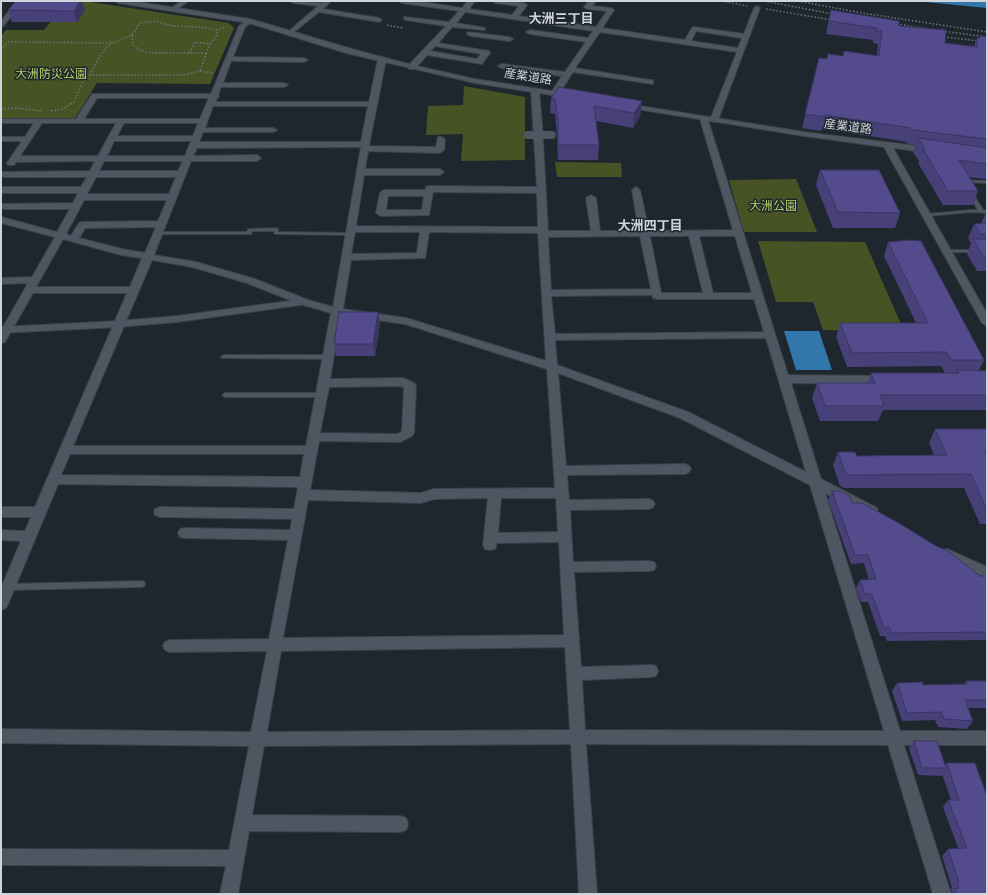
<!DOCTYPE html>
<meta charset="utf-8">
<style>
body{margin:0}
#map{position:relative;width:988px;height:895px;overflow:hidden;background:#1e262e;font-family:Montserrat,sans-serif}
canvas{display:block}
.frame{position:absolute;inset:0;border:2px solid #d0d5db;pointer-events:none}
</style>
<div id="map">
<canvas width="988" height="895"></canvas>
<div class="frame"></div>
</div>
<script>
const ctx = document.querySelector('canvas').getContext('2d');
ctx.lineJoin = 'round';
function fillPath(path, color) {
  ctx.fillStyle = color;
  ctx.fill(path, 'evenodd');
}
function shape(rows) {
  const path = new Path2D();
  for (const r of rows) {
    path.moveTo(r[0], r[1]);
    for (let i = 2; i < r.length; i += 2) path.lineTo(r[i], r[i + 1]);
  }
  return path;
}
function trace(path, color, width, dash) {
  ctx.strokeStyle = color;
  ctx.lineWidth = width;
  ctx.lineCap = dash ? 'butt' : 'round';
  ctx.setLineDash(dash || []);
  ctx.stroke(path);
}
function write(font, color, halo, rows, align = 'center') {
  ctx.font = font + ' Montserrat,"Noto Sans JP",sans-serif';
  ctx.lineWidth = 3;
  ctx.setLineDash([]);
  ctx.textBaseline = 'middle';
  ctx.strokeStyle = halo;
  ctx.fillStyle = color;
  for (const [text, x, y, turn = 0] of rows) {
    ctx.save();
    ctx.translate(x, y);
    ctx.rotate((+turn || 0) * Math.PI / 180);
    ctx.textAlign = isNaN(turn) ? turn : align;
    if (halo) ctx.strokeText(text, 0, 0);
    ctx.fillText(text, 0, 0);
    ctx.restore();
  }
}
fillPath(shape([
 [67,1,84,1,229,23,234,28,210,84,97,83,75,118,1,118,1,36,6,30,44,30],
 [464,86,525,97,525,160,461,161,463,134,426,135,428,106,463,105],
 [555,162,621,163,622,177,557,177],
 [796,179,817,232,744,232,729,180],
 [758,241,865,242,904,331,823,330,813,302,776,302]
]), '#475325');
fillPath(shape([
 [915,1,987,1,987,8,936,3],
 [784,331,819,331,832,370,796,370]
]), '#3277ab');
const lane = shape([
 [963,180,987,181,987,183,965,182,963,181,963,180],
 [969,194,973,194,983,210,987,211,987,213,972,212,927,216,925,215,927,214,972,210,978,210,969,195,969,194],
 [276,228,278,229,278,232,350,233,352,234,350,235,276,234,274,233,274,231,252,231,251,234,158,234,156,233,158,232,247,232,248,229,250,229,276,228],
 [945,250,987,250,987,252,945,252,945,250],
 [224,355,328,355,331,357,328,359,222,358,221,357,224,355],
 [225,393,321,393,324,395,321,397,225,397,222,395,225,393],
 [142,581,144,582,145,584,144,586,142,587,8,590,6,589,5,587,6,585,8,584,142,581]
]);
const street = shape([
 [17,1,24,1,3,26,1,27,1,21,17,1],
 [181,1,188,1,176,10,172,10,172,8,181,1],
 [290,1,322,3,324,1,331,1,323,9,379,18,382,20,379,22,319,12,290,35,288,34,288,32,318,6,293,3,290,1],
 [399,1,416,1,462,8,468,1,475,1,469,9,512,15,519,6,495,3,492,1,510,1,524,3,527,5,519,16,596,27,607,11,587,9,584,7,589,1,596,1,592,6,611,8,614,10,602,28,685,40,692,28,694,27,744,34,754,8,757,6,760,8,718,120,714,122,710,120,737,52,600,32,575,68,650,80,653,80,653,84,573,72,558,95,555,95,551,93,562,76,502,68,498,66,502,64,565,72,586,42,530,34,526,32,530,30,588,38,593,31,465,12,456,23,485,28,485,30,452,27,438,43,489,51,490,53,482,64,427,55,415,69,409,69,409,65,446,26,406,20,404,19,404,17,449,22,459,11,402,3,399,1],
 [696,31,742,38,738,48,691,41,696,31],
 [435,46,481,54,477,59,430,51,435,46],
 [250,19,253,21,245,27,233,57,304,58,308,60,304,62,231,61,223,83,284,83,288,85,284,87,221,87,218,95,219,96,215,102,369,102,378,59,382,57,386,59,369,146,436,147,438,137,441,137,445,139,444,150,440,153,368,151,365,169,440,169,444,172,440,175,364,175,356,226,538,227,537,193,433,192,429,215,381,216,376,213,380,193,384,190,425,190,426,187,429,186,537,187,531,91,535,89,539,91,542,124,548,231,591,231,586,198,591,195,596,198,600,231,639,231,632,190,636,187,640,190,649,231,733,230,700,119,704,117,707,117,788,375,884,376,888,377,890,380,888,383,884,384,791,383,821,479,877,508,878,511,877,514,872,516,867,514,825,493,900,731,987,731,987,745,904,745,951,894,933,894,888,745,586,744,597,894,579,894,571,744,264,746,252,815,400,816,406,818,408,824,406,830,400,832,249,831,238,894,220,894,226,866,1,865,1,849,229,850,249,746,1,743,1,729,251,732,267,651,170,652,165,650,163,646,165,642,170,640,269,639,288,540,185,538,180,537,178,533,180,529,185,528,290,530,292,519,160,517,155,515,154,512,155,509,160,507,294,509,298,487,58,484,8,604,6,608,1,610,1,588,21,541,1,540,1,530,25,531,31,517,1,517,1,507,35,507,127,293,33,293,6,340,5,342,1,343,1,331,28,283,1,284,1,278,32,277,55,237,1,223,1,217,57,232,70,209,4,209,1,208,1,204,73,203,78,193,1,193,1,187,81,187,87,177,4,177,1,176,1,172,90,171,95,161,16,162,14,165,8,165,7,163,22,141,1,141,1,137,25,137,34,123,1,123,1,119,76,119,92,94,211,94,239,26,250,19],
 [97,98,209,98,200,119,84,119,97,98],
 [213,106,368,106,361,142,199,142,203,132,273,132,277,130,273,128,205,128,213,106],
 [42,123,116,123,98,156,20,156,42,123],
 [124,123,198,123,193,136,117,136,124,123],
 [114,141,191,141,185,156,107,156,114,141],
 [361,147,333,307,308,300,255,279,196,262,154,255,191,161,257,161,261,158,257,155,193,156,197,148,361,147],
 [104,161,183,161,178,171,99,171,104,161],
 [96,177,176,177,169,194,87,194,96,177],
 [388,196,424,196,422,210,386,210,388,196],
 [84,200,167,200,158,221,82,222,79,223,71,236,66,234,84,200],
 [156,227,145,253,122,249,79,238,85,228,156,227],
 [355,232,420,232,417,253,351,254,355,232],
 [429,232,538,233,546,361,406,318,343,309,351,260,425,258,429,232],
 [640,236,651,289,551,290,548,237,640,236],
 [650,236,689,236,703,293,661,293,650,236],
 [699,236,735,236,752,293,713,293,699,236],
 [63,239,121,255,142,258,130,287,36,287,63,239],
 [152,260,192,267,247,283,300,304,331,313,306,446,73,446,152,260],
 [652,295,653,298,657,299,754,299,764,332,555,334,551,296,652,295],
 [341,315,405,324,547,369,555,488,434,489,421,493,310,490,319,441,400,442,412,436,414,433,416,386,414,383,403,378,330,379,341,315],
 [766,338,806,472,688,412,557,365,555,340,766,338],
 [558,373,680,418,810,485,884,731,585,730,582,680,651,677,656,676,658,671,656,666,651,665,581,667,574,572,649,571,654,570,656,566,654,562,649,561,573,562,570,510,649,509,653,507,655,504,653,501,649,499,569,500,567,475,685,474,689,472,691,469,689,466,685,464,566,466,558,373],
 [401,386,404,388,402,431,398,434,320,433,329,387,401,386],
 [70,454,304,454,300,477,61,475,70,454],
 [488,498,483,545,485,549,490,550,495,549,497,543,559,542,564,635,283,638,308,500,421,503,434,499,488,498],
 [501,498,556,498,558,532,498,533,501,498],
 [565,647,570,730,267,732,281,651,565,647],
 [468,32,509,37,513,39,509,41,471,36,467,34,468,32],
 [947,549,987,567,987,578,942,558,940,554,942,550,947,549]
]);
const secondary = shape([
 [115,1,131,1,250,19,352,49,412,65,475,79,571,94,575,96,571,98,475,83,346,53,249,23,118,3,115,1],
 [621,103,804,132,934,148,935,150,931,153,893,148,987,314,987,326,982,323,884,147,804,136,624,107,621,107,621,103],
 [304,299,309,302,308,304,177,322,118,327,1,333,1,327,118,321,177,316,304,299]
]);
trace(lane, '#3c4249', 2);
trace(street, '#3c4249', 2);
trace(secondary, '#3c4249', 2);
trace(shape([
 [722,1,747,6],
 [764,1,833,14],
 [798,1,862,13,987,32],
 [766,9,832,20],
 [897,24,928,29],
 [387,25,403,28],
 [942,31,987,37],
 [132,35,133,45,139,50,150,53,207,53],
 [944,37,979,41],
 [1,50,8,42,113,43,132,35,140,23,155,21,173,26,202,27,216,30,225,27],
 [189,53,195,42,210,44],
 [200,71,213,73],
 [90,75,98,59,105,49,112,43],
 [1,109,16,108,42,111],
 [51,111,63,109,74,102,83,82,90,75,184,75,200,71,210,44,218,34,216,30]
]), '#6e757c', 1.5, [1.5, 2]);
fillPath(lane, '#4e5761');
fillPath(street, '#4e5761');
fillPath(secondary, '#4e5761');
const streetBridge = shape([
 [528,135,552,135]
]);
trace(streetBridge, '#3c4249', 8, []);
trace(streetBridge, '#4e5761', 8);
fillPath(shape([
 [8,10,85,10,77,22,12,22],
 [831,10,899,26,945,43,974,46,977,38,979,38,980,36,987,37,987,179,969,177,978,191,973,205,943,205,918,163,919,161,913,152,916,145,908,144,907,142,883,138,822,129,821,131,802,128,819,58,827,59,843,56,877,55,878,44,873,43,873,40,826,34],
 [551,98,642,101,640,116,633,128,596,121,599,145,598,160,558,160,557,135,555,114,550,113],
 [820,170,900,213,895,228,833,228,816,185],
 [986,213,987,213,987,271,977,271,967,254,971,243,968,238,974,224,981,223],
 [888,242,984,360,979,370,987,371,987,410,883,410,878,421,820,421,812,398,817,383,867,383,871,373,945,373,941,366,847,367,836,337,840,323,916,323,884,256],
 [378,312,380,324,375,356,336,356,334,344],
 [935,429,987,429,987,524,980,524,964,488,844,488,840,486,833,465,838,452,857,456,934,455,929,443],
 [832,491,980,576,987,576,987,640,887,641,885,636,880,636,868,602,861,602,856,588,860,580,869,580,864,563,851,564,828,500],
 [966,681,987,681,987,709,987,708,968,708,973,721,967,729,938,727,935,720,902,721,892,691,897,683,923,685,965,684],
 [914,741,945,765,947,763,987,796,987,894,950,894,952,893,951,889,952,888,942,856,948,849,958,848,943,807,948,800,951,800,942,774,941,776,918,775,909,748]
]), '#484079');
fillPath(shape([
 [80,1,82,1,85,10,77,22,74,11],
 [642,101,640,116,633,128,634,113],
 [378,312,380,324,375,356,373,344]
]), '#3b3463');
const building = shape([
 [16,1,80,1,74,11,8,10,16,1],
 [831,10,899,21,899,26,946,30,945,43,977,47,977,38,980,38,980,36,987,37,987,139,913,130,911,128,825,115,825,117,805,114,819,58,827,59,828,54,843,56,844,51,879,56,882,31,876,31,877,28,829,21,831,10],
 [559,87,642,101,634,113,594,106,599,145,558,145,558,120,555,99,551,98,559,87],
 [918,138,987,148,987,164,959,160,978,191,948,191,923,149,925,149,918,138],
 [820,170,879,170,900,213,838,212,820,170],
 [987,223,987,234,981,234,974,224,987,223],
 [973,239,987,239,987,256,983,256,973,239],
 [910,240,921,241,984,360,951,360,947,352,852,353,840,323,928,323,888,242,910,240],
 [339,312,378,312,373,344,334,344,339,312],
 [957,370,987,371,987,395,880,395,884,406,825,406,817,383,875,383,871,373,959,373,957,370],
 [935,429,987,429,987,450,985,450,987,456,987,510,971,474,849,475,845,472,838,452,855,452,857,456,947,455,935,429],
 [832,491,840,491,850,496,852,503,862,503,897,522,936,546,948,551,980,576,987,576,987,632,891,633,890,628,884,628,872,594,865,594,860,580,876,579,868,555,855,555,832,491],
 [966,681,987,681,987,700,965,700,973,721,944,719,941,712,907,713,897,683,922,682,923,685,967,684,966,681],
 [914,741,937,741,946,768,922,768,914,741],
 [947,763,975,763,987,796,987,894,957,894,955,889,959,888,957,882,959,882,948,849,967,848,948,800,959,800,947,763]
]);
fillPath(building, '#544b8d');
trace(building, '#3b3463', 1);
write('12px', '#b4d067', '#1e262e', [
 ["大洲防災公園",51,74],
 ["大洲公園",773,206]
]);
write('12px', '#d0d5db', '#1e262e', [
 ["産業道路",528,77,9],
 ["産業道路",848,127,7]
]);
write('bold 13px', '#d0d5db', '#1e262e', [
 ["大洲三丁目",561,19],
 ["大洲四丁目",650,226]
]);
</script>
